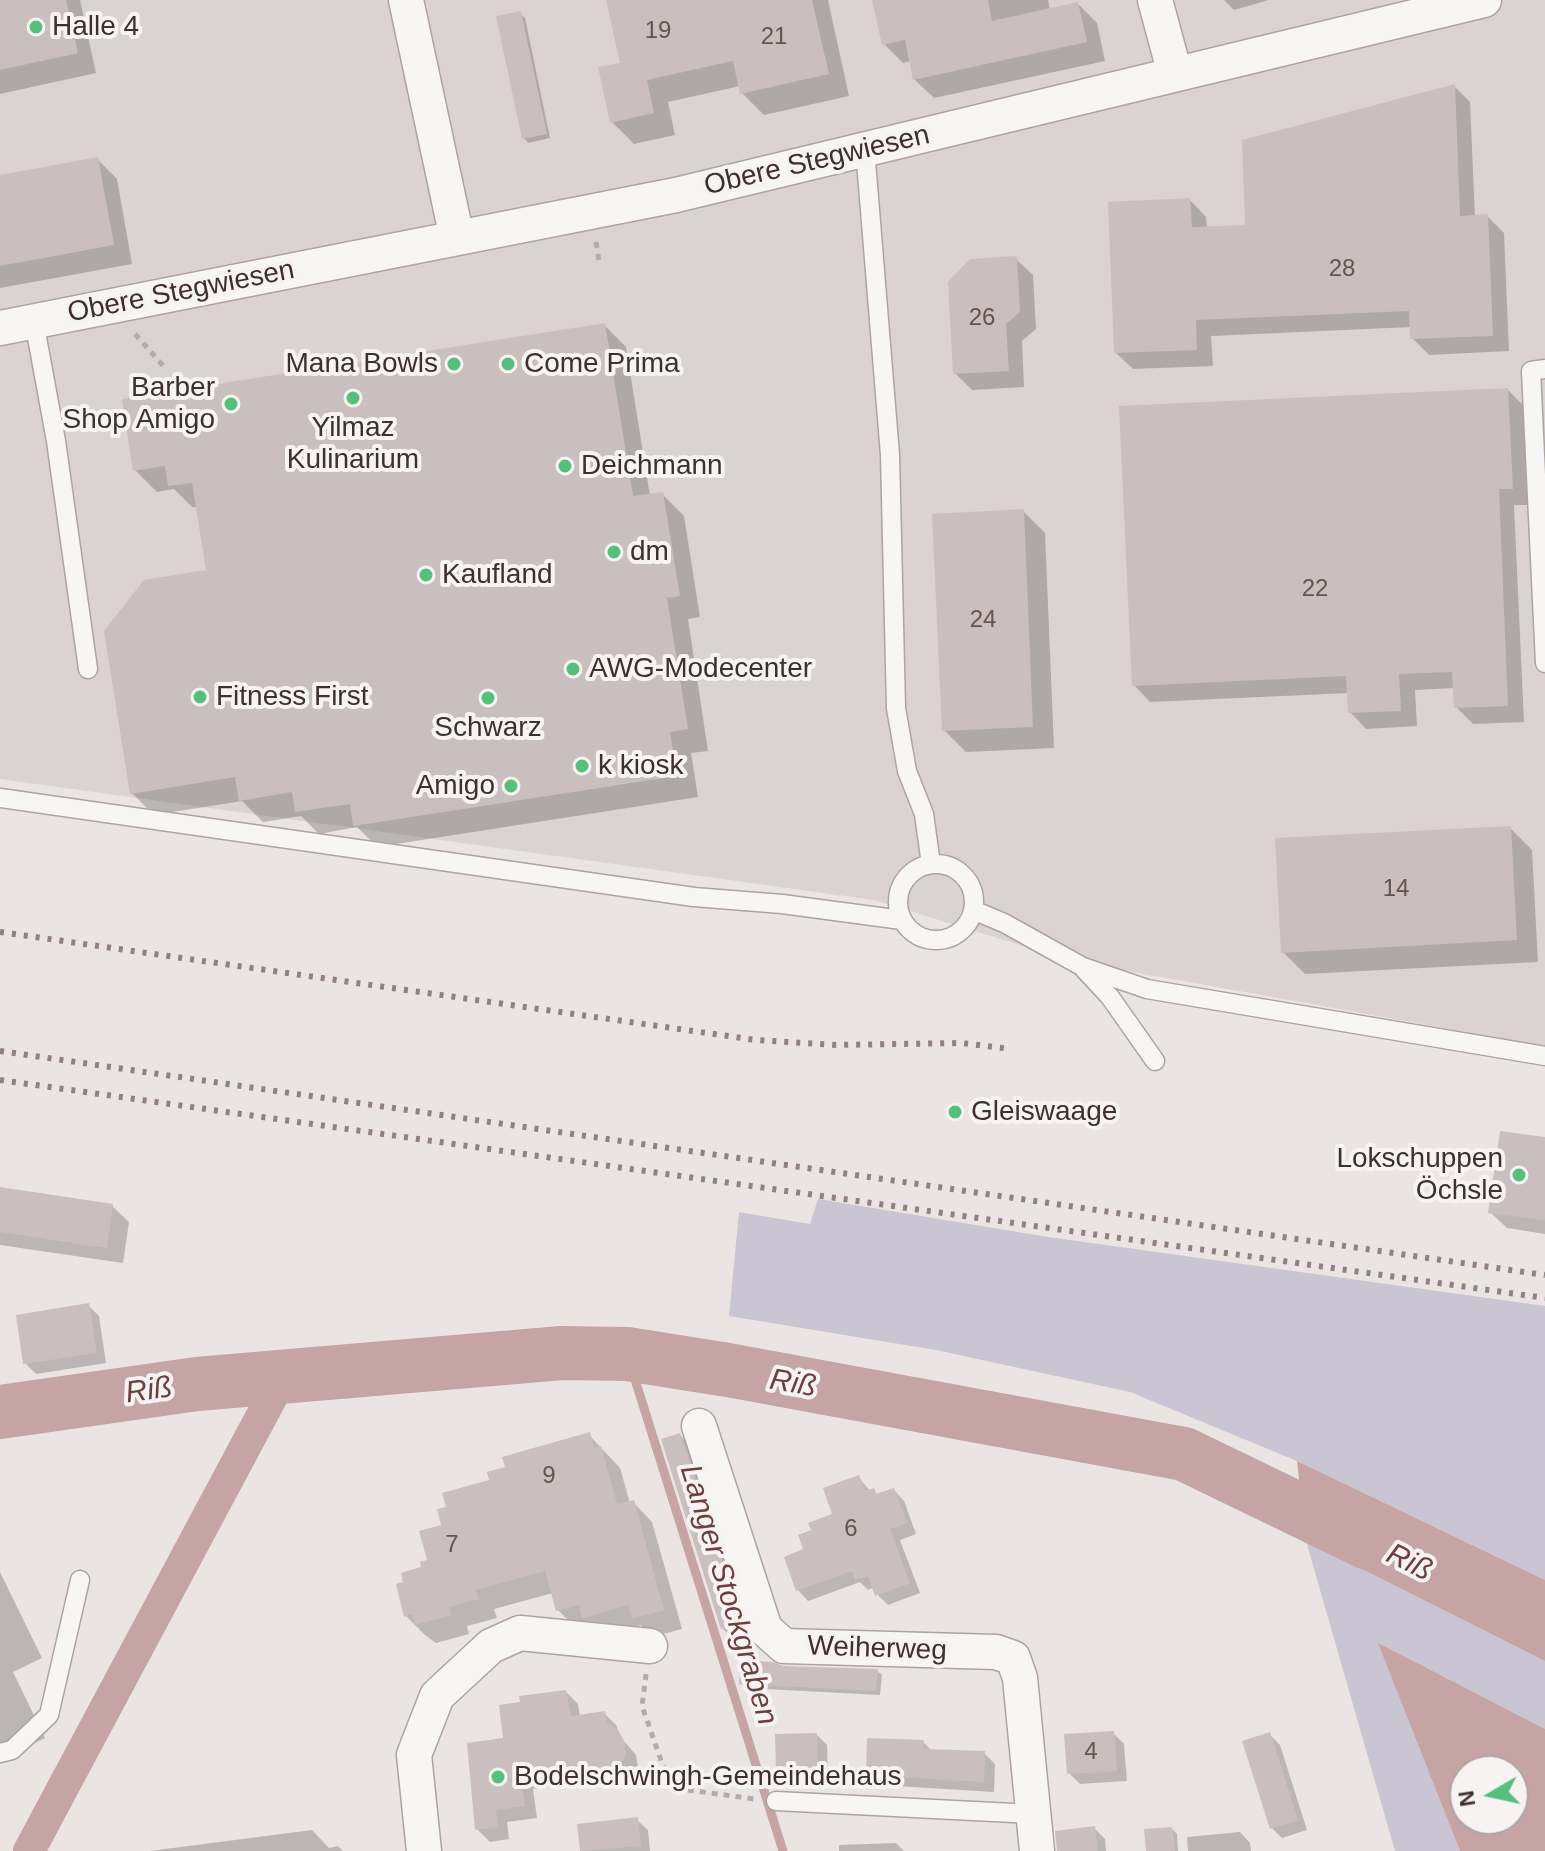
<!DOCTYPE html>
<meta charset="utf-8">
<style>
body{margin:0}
#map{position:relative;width:1545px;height:1851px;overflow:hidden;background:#eae4e3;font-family:Helvetica,sans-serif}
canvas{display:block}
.north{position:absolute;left:1449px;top:1755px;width:80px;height:80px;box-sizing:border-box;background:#f7f3f3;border:2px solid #aea5a4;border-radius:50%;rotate:261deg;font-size:22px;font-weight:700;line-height:32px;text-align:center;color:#40302d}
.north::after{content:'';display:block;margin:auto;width:28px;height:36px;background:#57bf7d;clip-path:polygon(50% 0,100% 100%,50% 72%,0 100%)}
</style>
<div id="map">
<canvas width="1545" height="1851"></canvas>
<div class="north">N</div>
</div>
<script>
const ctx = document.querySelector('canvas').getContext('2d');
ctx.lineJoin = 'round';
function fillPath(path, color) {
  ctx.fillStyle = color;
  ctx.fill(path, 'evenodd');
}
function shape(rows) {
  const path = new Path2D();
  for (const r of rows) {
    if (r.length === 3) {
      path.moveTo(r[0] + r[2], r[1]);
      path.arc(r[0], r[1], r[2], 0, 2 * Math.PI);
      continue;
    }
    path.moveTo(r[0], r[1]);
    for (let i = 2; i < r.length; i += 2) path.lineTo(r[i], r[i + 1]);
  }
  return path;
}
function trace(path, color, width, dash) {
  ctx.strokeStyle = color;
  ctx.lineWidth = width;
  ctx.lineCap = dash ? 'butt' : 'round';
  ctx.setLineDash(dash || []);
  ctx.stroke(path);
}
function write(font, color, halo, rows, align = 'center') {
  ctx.font = font + ' Helvetica,sans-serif';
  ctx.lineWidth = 8;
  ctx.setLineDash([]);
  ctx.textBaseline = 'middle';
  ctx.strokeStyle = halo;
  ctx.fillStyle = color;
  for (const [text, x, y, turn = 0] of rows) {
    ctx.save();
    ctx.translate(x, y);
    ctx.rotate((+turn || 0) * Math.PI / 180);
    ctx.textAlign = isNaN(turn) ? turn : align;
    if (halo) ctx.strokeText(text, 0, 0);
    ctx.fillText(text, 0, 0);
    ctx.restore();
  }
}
fillPath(shape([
 [0,0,1545,0,1545,1046,1072,961,874,900,0,779]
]), '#dbd3d2');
fillPath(shape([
 [818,1199,1048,1237,1545,1306,1545,1580,1297,1461,1130,1392,936,1350,729,1316,739,1212,810,1224],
 [1306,1541,1545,1661,1545,1729,1379,1644,1460,1851,1395,1851]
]), '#c9c5d2');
fillPath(shape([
 [1297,1461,1545,1580,1545,1661,1306,1541],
 [1378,1643,1545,1729,1545,1851,1460,1851],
 [1513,1771,1513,1819,1465,1819,1465,1771]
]), '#c5a4a3');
fillPath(shape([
 [0,0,80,0,96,73,0,94],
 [608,0,828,0,849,96,764,115,742,93,740,86,668,102,675,135,634,144,612,122,622,64],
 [874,0,1048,0,1050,10,1078,4,1097,23,1105,61,934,98,915,80,911,61,903,63,884,44],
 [1224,0,1269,0,1234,10],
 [520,13,525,18,550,138,528,143,524,138],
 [1454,86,1470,102,1475,217,1487,216,1504,233,1509,351,1429,355,1412,338,1412,327,1211,336,1213,366,1133,369,1116,353,1190,200,1206,217,1207,229,1247,227],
 [97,159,117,179,132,264,0,288,0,177],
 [1016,259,1033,275,1036,329,1022,341,1024,387,972,390,955,373],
 [604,325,626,347,650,496,662,494,684,516,700,617,688,619,708,751,691,753,698,797,377,847,357,827,319,834,301,816,263,822,242,801,154,815,132,793,209,572,198,507,192,507,174,489,157,492,135,470],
 [1508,390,1524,406,1528,505,1514,505,1524,722,1473,724,1456,707,1455,688,1415,690,1417,726,1366,729,1350,712,1349,693,1150,702,1134,685],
 [1023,511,1045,533,1054,748,966,752,944,730],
 [1510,828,1532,850,1538,962,1305,974,1283,952],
 [1545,1139,1545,1234,1507,1228,1490,1212],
 [0,1189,112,1206,129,1222,123,1263,0,1245],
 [88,1305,99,1316,106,1363,36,1374,25,1363],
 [589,1435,620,1468,630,1503,633,1502,652,1522,682,1629,652,1637,641,1625,603,1636,577,1629,558,1610,553,1593,494,1609,497,1618,467,1626,469,1634,436,1643,425,1635,406,1616,449,1508,491,1482],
 [680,1435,696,1451,757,1639,739,1645,722,1628],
 [859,1478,870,1491,873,1490,879,1496,894,1490,904,1501,916,1534,900,1540,920,1593,888,1605,877,1594,874,1587,868,1590,860,1582,808,1601,798,1590,806,1551,814,1531,835,1515],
 [0,1572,42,1658,13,1672,45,1738,6,1757,0,1751],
 [783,1668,877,1671,882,1675,880,1695,746,1688,741,1683],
 [566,1692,578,1704,580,1717,604,1713,617,1726,618,1734,636,1755,638,1767,634,1776,626,1783,608,1786,601,1780,533,1789,537,1818,507,1822,509,1839,490,1842,477,1829,506,1740],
 [1113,1733,1124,1744,1127,1781,1080,1784,1069,1773],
 [1269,1734,1280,1745,1307,1830,1282,1838,1272,1828],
 [817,1735,827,1745,828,1780,789,1781,778,1770],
 [923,1742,932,1751,984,1753,995,1764,994,1792,879,1785,868,1774],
 [637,1820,648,1830,650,1851,582,1851,579,1826],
 [1094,1828,1105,1839,1106,1851,1057,1851],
 [1172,1829,1177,1834,1178,1851,1148,1851],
 [312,1830,329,1848,338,1846,343,1851,150,1851],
 [1240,1832,1250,1843,1251,1851,1188,1851,1187,1837],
 [896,1843,904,1851,839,1851,839,1845]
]), '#0003');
trace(shape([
 [627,1354,783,1851]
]), '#c5a4a3', 9);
trace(shape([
 [29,1851,283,1376]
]), '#c5a4a3', 32);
trace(shape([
 [0,1412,197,1384,562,1353,627,1354,728,1370,1184,1454,1368,1543]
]), '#c5a4a3', 54);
fillPath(shape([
 [0,0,66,0,78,53,0,70],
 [606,0,812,0,829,74,740,94,733,61,647,80,654,113,610,123,598,67,620,63],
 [872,0,988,0,992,21,1078,2,1087,42,913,80,905,40,882,45],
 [521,11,547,134,522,139,496,16],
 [1455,84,1460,216,1488,214,1493,336,1410,339,1409,311,1196,320,1197,350,1114,353,1108,202,1190,198,1192,227,1245,225,1242,140],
 [98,157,114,245,0,266,0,175],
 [1017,256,1020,312,1006,324,1009,371,953,374,948,282,970,259],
 [605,323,633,496,663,492,680,596,667,598,688,729,670,732,677,776,353,826,350,804,295,812,292,792,239,801,235,777,130,794,104,631,144,580,206,570,192,483,168,486,165,466,133,471,122,399],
 [1508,388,1513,489,1499,489,1508,706,1454,708,1452,672,1399,674,1401,711,1348,713,1346,676,1132,686,1119,406],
 [1024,509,1033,727,942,731,932,514],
 [1511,826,1517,940,1281,953,1275,838],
 [1500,1131,1545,1137,1545,1220,1488,1213],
 [0,1187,113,1204,107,1248,0,1232],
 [89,1303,97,1353,23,1364,16,1315],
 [590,1432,594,1448,601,1446,617,1504,634,1500,664,1610,632,1619,628,1605,582,1618,579,1605,556,1611,545,1571,476,1590,479,1599,449,1607,452,1615,415,1625,412,1614,404,1617,396,1584,403,1582,401,1573,421,1567,420,1562,427,1560,419,1531,441,1525,437,1509,446,1507,442,1493,489,1480,487,1472,505,1467,502,1457],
 [680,1433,742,1622,721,1629,661,1439],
 [859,1475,865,1491,874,1488,876,1494,894,1488,907,1523,890,1529,910,1583,875,1596,868,1576,855,1580,852,1571,796,1591,784,1557,803,1549,798,1535,811,1530,808,1523,832,1514,823,1488],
 [740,1660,774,1662,783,1666,878,1669,876,1691,739,1684],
 [566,1690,571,1716,605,1711,607,1723,618,1730,624,1741,626,1753,622,1763,614,1771,594,1774,586,1768,521,1777,525,1806,496,1810,498,1827,475,1830,467,1743,503,1738,499,1705,520,1702,519,1696],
 [1114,1731,1117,1771,1067,1774,1064,1734],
 [1270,1732,1298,1820,1270,1829,1242,1741],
 [817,1733,818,1770,776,1771,775,1734],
 [867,1738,924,1740,923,1749,985,1751,984,1782,866,1775],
 [638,1817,641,1846,580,1851,577,1824],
 [1095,1826,1098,1851,1057,1851,1055,1831],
 [1172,1827,1175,1851,1146,1851,1144,1829]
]), '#c9bfbe');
const service = shape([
 [865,149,890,455,896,708,907,771,924,814,931,864],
 [34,321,56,441,88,669],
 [1545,369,1531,371,1545,663],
 [0,798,694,897,782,904,902,920],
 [936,902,38],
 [973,910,1004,923,1083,967,1147,989,1545,1056],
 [1084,969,1110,997,1155,1061],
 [0,1753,12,1750,49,1715,80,1580],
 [776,1801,1033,1814]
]);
const minor = shape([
 [406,0,457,238],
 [1155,0,1175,74],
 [0,328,676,195,1484,0],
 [699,1426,765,1629,784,1646,996,1652,1013,1658,1020,1678,1037,1851],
 [424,1851,414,1755,437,1696,491,1646,520,1633,650,1646]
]);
trace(service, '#ada3a1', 21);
trace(minor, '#ada3a1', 37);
trace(shape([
 [596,242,599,261],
 [135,334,166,369],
 [646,1674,642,1706,663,1766,681,1789,754,1799]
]), '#b2aba9', 5, [6, 6]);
trace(service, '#f8f6f5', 18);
trace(minor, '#f8f6f5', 34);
trace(shape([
 [0,932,756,1040,836,1045,961,1043,1011,1049],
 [0,1051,1545,1275],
 [0,1080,1545,1298]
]), '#91817e', 6, [4, 8]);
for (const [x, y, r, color] of [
 [36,27,8,"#57bf7d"],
 [454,364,8,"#57bf7d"],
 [508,364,8,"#57bf7d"],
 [353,398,8,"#57bf7d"],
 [231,404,8,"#57bf7d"],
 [565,466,8,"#57bf7d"],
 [614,552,8,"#57bf7d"],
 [426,575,8,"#57bf7d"],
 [573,669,8,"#57bf7d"],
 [200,697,8,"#57bf7d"],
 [488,698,8,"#57bf7d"],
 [582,766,8,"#57bf7d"],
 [511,786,8,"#57bf7d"],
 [955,1112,8,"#57bf7d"],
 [1519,1175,8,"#57bf7d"],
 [498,1777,8,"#57bf7d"]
]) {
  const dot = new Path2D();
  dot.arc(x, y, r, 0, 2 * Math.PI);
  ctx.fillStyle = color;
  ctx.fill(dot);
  trace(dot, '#f7f3f3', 3);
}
write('24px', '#625451', null, [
 ["19",658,31],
 ["21",774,37],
 ["28",1342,269],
 ["26",982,318],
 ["22",1315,589],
 ["24",983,620],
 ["14",1396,889],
 ["9",549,1476],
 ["6",851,1529],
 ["7",452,1545],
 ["4",1091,1752]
]);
write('28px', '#40302d', '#f7f3f3', [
 ["Halle 4",52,27],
 ["Mana Bowls",438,364,"right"],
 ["Come Prima",524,364],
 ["Barber",215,388,"right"],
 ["Shop Amigo",215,420,"right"],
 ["Yilmaz",353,428,"center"],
 ["Kulinarium",353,460,"center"],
 ["Deichmann",581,466],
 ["dm",630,552],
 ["Kaufland",442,575],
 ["AWG-Modecenter",589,669],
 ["Fitness First",216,697],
 ["Schwarz",488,728,"center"],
 ["k kiosk",598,766],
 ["Amigo",495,786,"right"],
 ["Gleiswaage",971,1112],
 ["Lokschuppen",1503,1159,"right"],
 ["Öchsle",1503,1191,"right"],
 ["Bodelschwingh-Gemeindehaus",514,1777]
], 'left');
write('28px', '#40302d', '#f7f3f3', [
 ["Obere Stegwiesen",817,161,-13],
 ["Obere Stegwiesen",181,292,-11],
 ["Weiherweg",877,1649,2]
]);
write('italic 30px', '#6f3f3c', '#f7f3f3', [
 ["Riß",793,1384,10],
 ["Riß",149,1391,-8],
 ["Riß",1409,1563,26],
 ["Langer Stockgraben",728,1595,73]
]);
</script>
